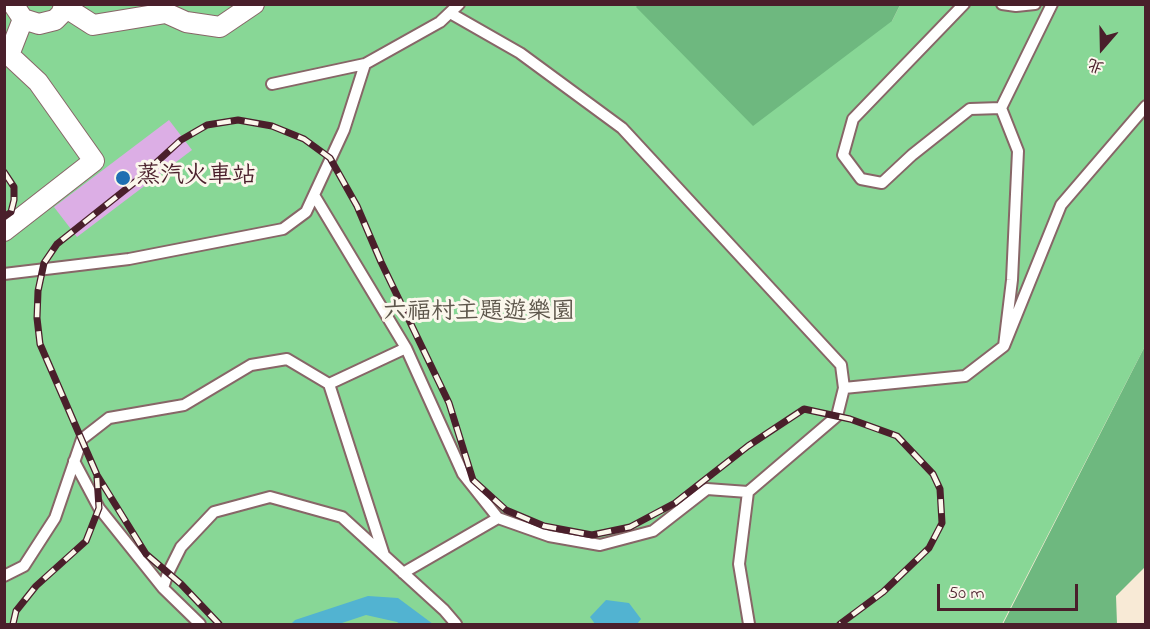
<!DOCTYPE html>
<meta charset="utf-8">
<style>
body{margin:0}
#map{position:relative;width:1150px;height:629px;overflow:hidden;background:#f8ead6;font-family:"Indie Flower","LXGW WenKai TC",sans-serif}
canvas{display:block}
.frame{position:absolute;inset:0;border:6px solid #4a1f2b;pointer-events:none}
.north{position:absolute;left:1072px;top:18px;width:60px;height:60px;-webkit-text-stroke:4px #fbf7ec;paint-order:stroke;rotate:200deg;font-size:16px;font-weight:700;line-height:24px;text-align:center;color:#4a1f2b}
.north::after{content:'';display:block;margin:auto;width:21px;height:27px;background:#4a1f2b;clip-path:polygon(50% 0,100% 100%,50% 72%,0 100%)}
.scale{position:absolute;left:937px;top:584px;width:141px;height:27px;box-sizing:border-box;border:3px solid #4a1f2b;border-top:0;padding-left:8px;font-size:18px;line-height:21px;white-space:nowrap;color:#4a1f2b;-webkit-text-stroke:4px #fbf7ec;paint-order:stroke}
</style>
<div id="map">
<canvas width="1150" height="629"></canvas>
<div class="frame"></div>
<div class="north">北</div>
<div class="scale">50 m</div>
</div>
<script>
const ctx = document.querySelector('canvas').getContext('2d');
ctx.lineJoin = 'round';
function fillPath(path, color) {
  ctx.fillStyle = color;
  ctx.fill(path, 'evenodd');
}
function shape(rows) {
  const path = new Path2D();
  for (const r of rows) {
    path.moveTo(r[0], r[1]);
    for (let i = 2; i < r.length; i += 2) path.lineTo(r[i], r[i + 1]);
  }
  return path;
}
function trace(path, color, width, dash) {
  ctx.strokeStyle = color;
  ctx.lineWidth = width;
  ctx.lineCap = dash ? 'butt' : 'round';
  ctx.setLineDash(dash || []);
  ctx.stroke(path);
}
function write(font, color, halo, rows, align = 'center') {
  ctx.font = font + ' "Indie Flower","LXGW WenKai TC",sans-serif';
  ctx.lineWidth = 6;
  ctx.setLineDash([]);
  ctx.textBaseline = 'middle';
  ctx.strokeStyle = halo;
  ctx.fillStyle = color;
  for (const [text, x, y, turn = 0] of rows) {
    ctx.save();
    ctx.translate(x, y);
    ctx.rotate((+turn || 0) * Math.PI / 180);
    ctx.textAlign = isNaN(turn) ? turn : align;
    if (halo) ctx.strokeText(text, 0, 0);
    ctx.fillText(text, 0, 0);
    ctx.restore();
  }
}
fillPath(shape([
 [4,5,637,5,636,7,892,21,900,5,1145,5,1145,346,1002,624,5,624]
]), '#88d796');
fillPath(shape([
 [637,4,900,4,900,5,892,21,753,126,636,7],
 [1145,346,1145,567,1116,596,1117,624,1003,624]
]), '#6eb87f');
fillPath(shape([
 [368,596,398,598,433,624,400,624,397,622,366,615,339,624,291,624,295,620],
 [606,600,629,603,641,619,637,624,595,624,590,617]
]), '#52b3d1');
fillPath(shape([
 [169,120,192,150,77,237,54,207]
]), '#dcaee5');
const lane = shape([
 [964,4,853,119,843,155,861,179,882,183,912,155,970,109,1001,108,1018,151,1012,280,1004,346],
 [1002,4,1016,6,1035,4],
 [450,13,520,53,622,128,841,365,844,388,837,416,748,492,739,564,749,624],
 [272,84,365,64,440,22,459,4],
 [1001,108,1052,4],
 [314,195,406,348,463,474,498,518,549,536,600,545,653,531,707,489,748,492],
 [4,274,129,259,283,229,306,212,344,130,365,64],
 [329,384,384,555],
 [844,388,965,376,1004,346,1061,205,1146,106],
 [74,461,99,508,163,588,200,624],
 [403,573,498,518],
 [4,576,24,566,55,518,82,439,109,418,184,405,251,365,287,359,329,384,406,348],
 [163,588,168,573,181,547,214,512,270,497,342,517,444,610,456,624]
]);
const street = shape([
 [13,4,23,19,39,24,55,20,61,14,65,4],
 [65,7,93,25,166,13,186,22,220,27,254,4],
 [4,55,9,55,38,82,94,161,4,231],
 [9,55,23,19]
]);
trace(lane, '#876667', 14);
trace(street, '#876667', 22);
trace(lane, '#fff', 10);
trace(street, '#fff', 20);
const rail = shape([
 [4,172,14,187,14,200,11,212,4,217],
 [13,624,16,611,36,586,86,541,99,508,97,478],
 [219,624,181,584,146,554,97,475,40,344,37,318,38,291,44,263,57,244,135,182,181,140,207,125,238,120,272,126,304,139,330,158,357,206,381,262,449,403,473,480,506,510,544,526,592,535,630,527,675,503,748,446,804,409,850,419,897,436,933,474,940,489,942,523,929,548,883,592,840,624]
]);
trace(rail, '#4a1f2b', 7);
trace(rail, '#fbf7ec', 4.5, [14]);
for (const [x, y, r, color] of [
 [123,178,8,"#1f6fb2"]
]) {
  const dot = new Path2D();
  dot.arc(x, y, r, 0, 2 * Math.PI);
  ctx.fillStyle = color;
  ctx.fill(dot);
  trace(dot, '#fbf7ec', 2);
}
write('24px', '#4a1f2b', '#fbf7ec', [
 ["蒸汽火車站",136,178]
], 'left');
write('24px', '#5d564b', '#fbf7ec', [
 ["六福村主題遊樂園",479,314]
]);
</script>
